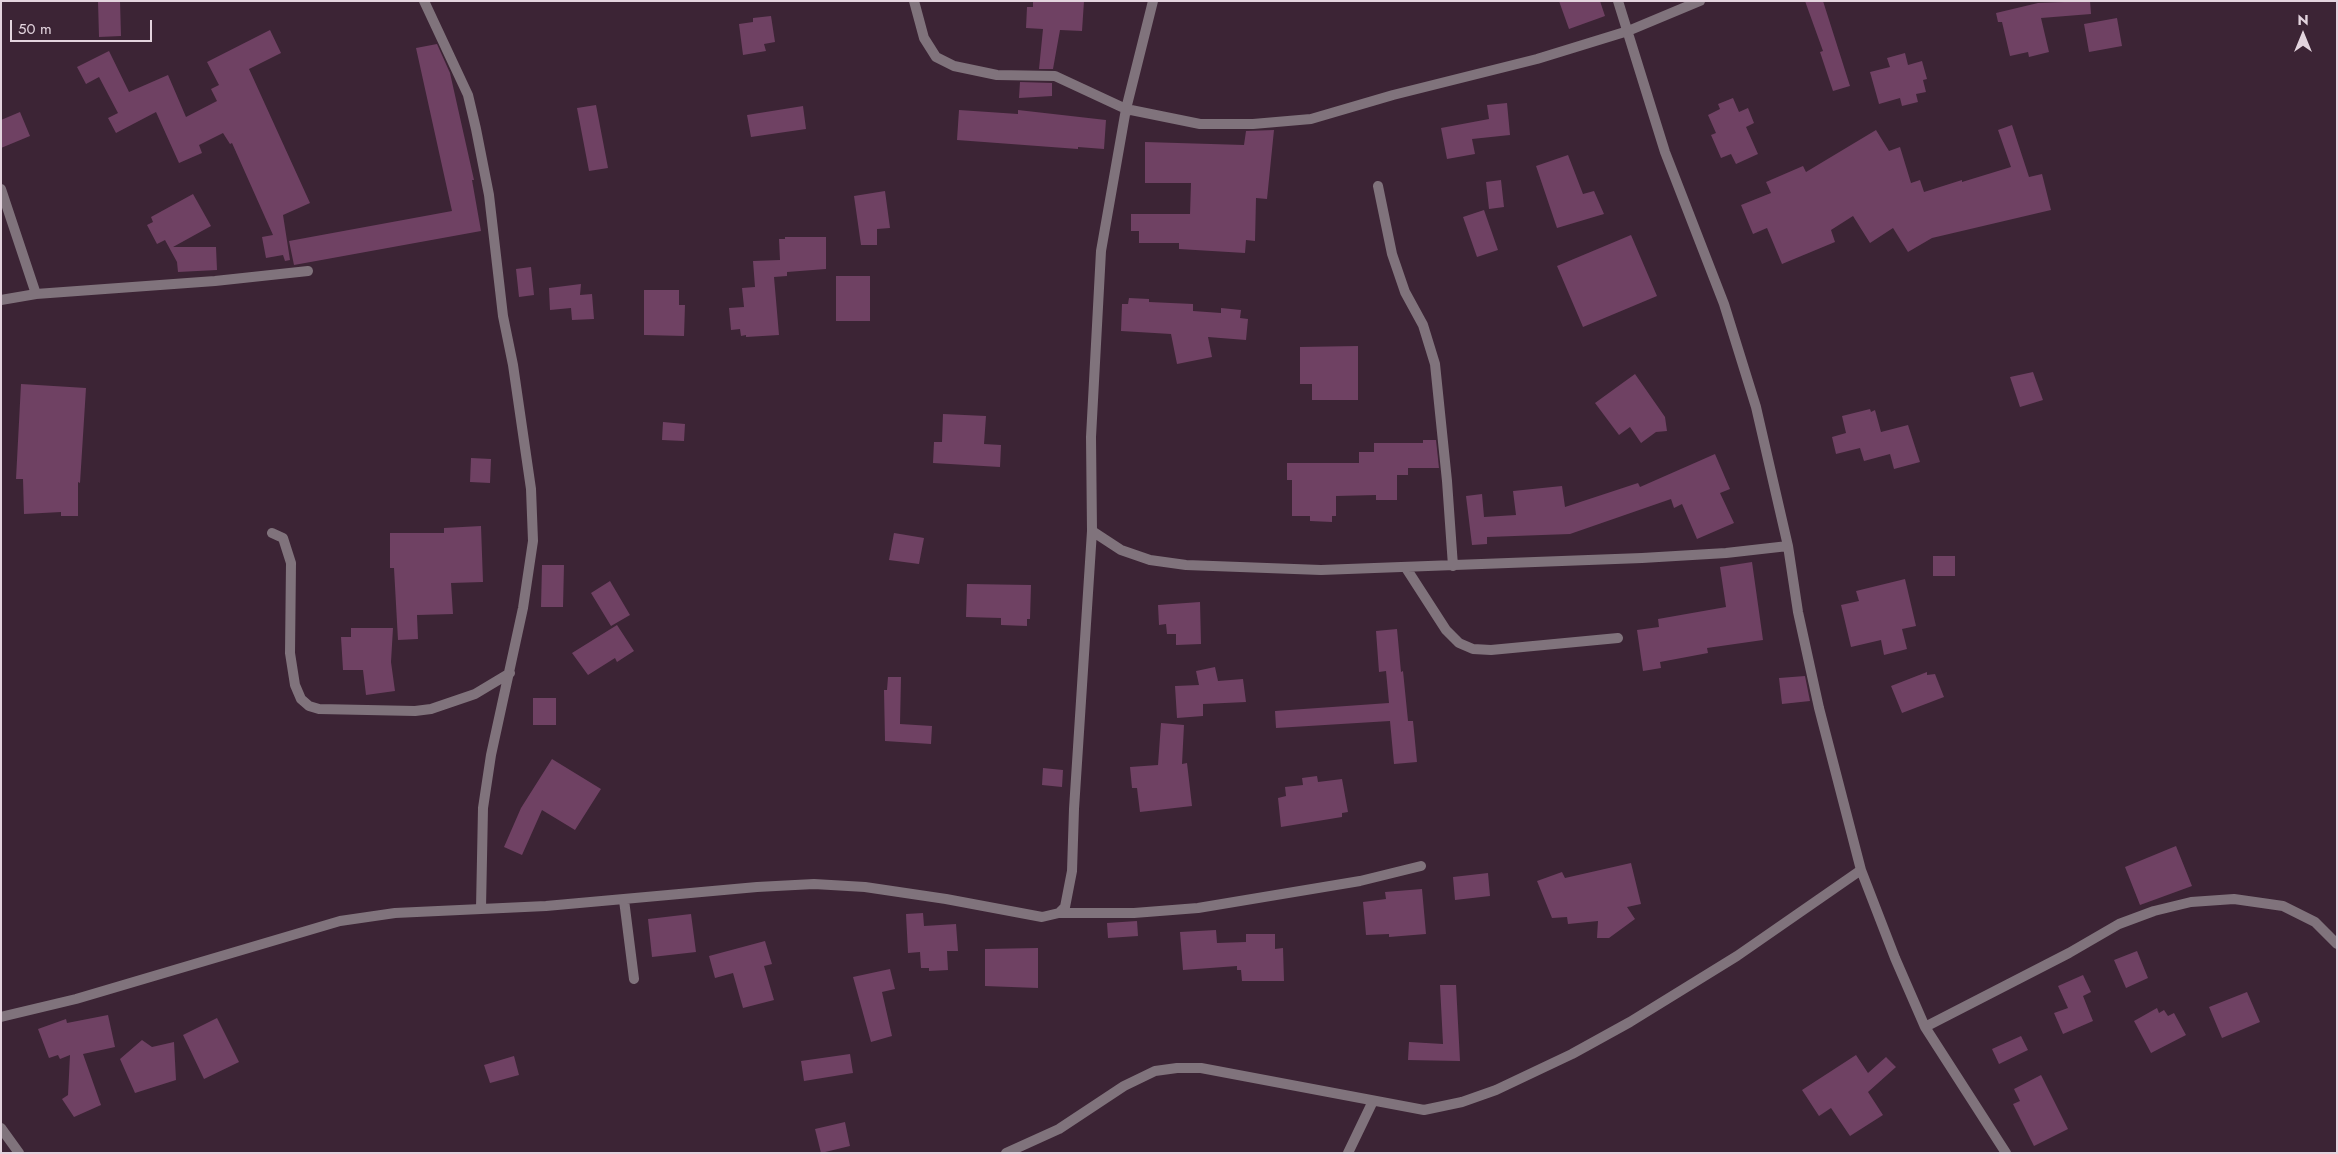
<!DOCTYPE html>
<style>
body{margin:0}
#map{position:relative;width:2338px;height:1154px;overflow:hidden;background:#3c2435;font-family:Jost,sans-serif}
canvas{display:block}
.frame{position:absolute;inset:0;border:2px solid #e3d4de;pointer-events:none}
.north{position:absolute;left:2278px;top:10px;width:50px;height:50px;-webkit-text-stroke:4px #3c2435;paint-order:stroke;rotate:0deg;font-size:14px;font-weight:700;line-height:20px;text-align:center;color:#e3d4de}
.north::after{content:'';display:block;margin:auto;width:18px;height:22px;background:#e3d4de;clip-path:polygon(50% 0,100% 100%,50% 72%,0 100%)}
.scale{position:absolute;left:10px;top:20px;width:142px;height:22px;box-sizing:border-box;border:2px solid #e3d4de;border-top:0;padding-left:6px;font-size:15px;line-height:18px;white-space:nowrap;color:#e3d4de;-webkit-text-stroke:4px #3c2435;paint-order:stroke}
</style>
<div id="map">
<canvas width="2338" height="1154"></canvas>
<div class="frame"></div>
<div class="north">N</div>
<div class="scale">50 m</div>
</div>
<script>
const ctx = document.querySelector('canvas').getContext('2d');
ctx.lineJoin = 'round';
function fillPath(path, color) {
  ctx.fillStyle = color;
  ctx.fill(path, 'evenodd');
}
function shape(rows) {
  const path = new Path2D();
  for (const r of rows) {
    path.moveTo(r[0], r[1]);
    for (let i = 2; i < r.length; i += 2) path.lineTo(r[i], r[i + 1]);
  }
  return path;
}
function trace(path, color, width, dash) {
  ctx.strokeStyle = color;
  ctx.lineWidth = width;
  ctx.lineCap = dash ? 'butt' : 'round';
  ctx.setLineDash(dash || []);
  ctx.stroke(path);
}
fillPath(shape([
 [98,1,120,1,121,36,99,37],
 [1033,1,1084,1,1082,31,1060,30,1053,69,1039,69,1043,29,1026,28,1027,7,1033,7],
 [1559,1,1600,1,1605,16,1569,29],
 [1805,1,1823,1,1850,86,1833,91,1820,52,1823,51],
 [2090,1,2091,14,2041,18,2049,52,2029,57,2028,52,2010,56,2002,22,1998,22,1996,13,2038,3],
 [771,16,775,42,764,44,766,51,743,55,739,24,753,22,753,18],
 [2117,18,2122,46,2089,52,2084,24],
 [270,30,281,53,249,69,310,203,283,215,290,260,285,261,283,255,266,258,262,237,273,235,232,143,230,144,223,133,199,145,202,153,179,163,156,112,116,133,108,118,118,113,99,77,86,84,77,67,109,51,129,92,168,75,186,117,217,101,211,89,219,85,207,62],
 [437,44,450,73,474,180,472,180,481,231,294,265,289,241,452,211,416,48],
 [1905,53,1908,65,1922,61,1927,79,1923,80,1926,92,1916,94,1918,102,1902,106,1900,98,1879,104,1870,72,1890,67,1887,58],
 [1020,82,1052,83,1052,96,1019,98],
 [1733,98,1739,112,1748,108,1754,123,1746,127,1758,154,1736,164,1731,154,1721,158,1711,135,1716,133,1708,115,1720,109,1718,104],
 [1507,103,1510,135,1472,139,1475,154,1447,159,1441,128,1489,119,1487,105],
 [596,105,608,168,589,171,577,108],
 [803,106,806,129,751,137,747,115],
 [959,110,1018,114,1018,110,1106,120,1104,149,1078,147,1078,149,957,140],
 [20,112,30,136,1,148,1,120],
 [2012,125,2029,177,2042,174,2051,210,1932,238,1908,252,1893,228,1870,243,1853,216,1831,230,1835,242,1782,264,1767,228,1753,234,1741,205,1771,193,1766,182,1803,166,1806,172,1876,130,1889,151,1900,147,1911,183,1920,180,1924,192,1962,180,1962,182,2011,167,1998,130],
 [1274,130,1267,199,1256,198,1255,241,1246,240,1245,253,1179,249,1179,243,1139,243,1139,231,1131,231,1131,214,1190,214,1191,183,1145,183,1145,142,1244,145,1246,131],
 [1568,155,1583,194,1594,191,1604,214,1557,228,1536,166],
 [1501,180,1504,207,1489,209,1486,182],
 [885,191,890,228,877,229,877,245,861,245,854,196],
 [193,194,211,226,173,247,216,247,217,270,178,272,177,262,165,240,157,244,147,225,153,222,151,217],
 [1484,210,1498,250,1477,257,1463,217],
 [1631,235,1657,296,1583,327,1557,266],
 [785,237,826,237,826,269,787,272,787,276,774,277,779,335,746,337,746,335,741,336,740,329,731,330,729,308,744,307,742,288,755,287,753,261,780,260,779,239,785,239],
 [531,267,534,295,519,297,516,269],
 [836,276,870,276,870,321,836,321],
 [581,284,580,295,592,294,594,319,572,320,571,308,550,310,549,288],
 [644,290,679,290,679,305,685,305,684,336,644,335],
 [1129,298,1149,299,1149,302,1193,304,1193,311,1221,313,1221,308,1241,310,1240,318,1248,319,1246,340,1208,337,1212,357,1177,364,1171,334,1121,331,1122,304,1128,304],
 [1358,346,1358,400,1312,400,1312,384,1300,384,1300,347],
 [2033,372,2043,400,2020,407,2010,377],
 [1635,374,1665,417,1667,431,1656,432,1641,443,1630,427,1619,435,1595,403],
 [21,384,86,388,80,483,78,482,78,516,61,516,61,512,24,514,23,479,16,479],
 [1870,409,1871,412,1875,410,1881,432,1908,425,1920,462,1894,469,1890,454,1864,461,1860,448,1836,454,1832,437,1846,433,1842,416],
 [943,414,986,416,984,444,1001,445,1000,467,933,463,934,442,942,442],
 [663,422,685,424,684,441,662,440],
 [1423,440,1436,440,1439,468,1408,468,1408,475,1397,475,1397,500,1376,500,1376,495,1336,496,1336,516,1332,516,1332,522,1310,521,1310,516,1292,516,1292,480,1287,480,1287,463,1359,463,1359,452,1374,452,1374,443,1423,443],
 [1715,454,1730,489,1720,493,1734,523,1697,539,1682,504,1674,508,1671,499,1570,534,1487,537,1487,544,1472,545,1466,496,1482,494,1484,517,1516,515,1513,491,1562,486,1565,507,1638,483,1640,487],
 [471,458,491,459,490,483,470,482],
 [481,526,483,582,451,583,453,614,417,615,418,639,398,640,394,568,390,568,390,533,444,533,444,528],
 [894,533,924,538,919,564,889,560],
 [1933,556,1955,556,1955,576,1933,576],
 [1752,562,1763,640,1707,648,1708,653,1660,662,1661,668,1643,671,1637,630,1659,627,1658,619,1726,607,1720,567],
 [542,565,564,565,563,607,541,607],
 [1905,579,1916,626,1902,629,1907,649,1884,655,1881,640,1851,647,1841,605,1859,601,1856,591],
 [610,581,630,615,611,626,591,593],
 [967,584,1031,585,1030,619,1027,619,1027,626,1001,625,1001,618,966,617],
 [1200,602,1201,644,1176,645,1176,634,1167,634,1166,624,1159,625,1158,605],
 [617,625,634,651,617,662,615,658,588,675,572,653],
 [351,628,393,628,391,662,395,691,366,695,363,670,343,670,341,637,351,637],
 [1397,629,1401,672,1403,671,1408,721,1413,721,1417,762,1394,764,1390,721,1276,728,1275,711,1389,703,1386,671,1379,672,1376,631],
 [1215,667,1218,681,1243,679,1246,702,1203,704,1203,716,1177,718,1175,686,1199,685,1196,671],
 [1927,672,1927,675,1935,674,1944,697,1902,713,1891,686],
 [1805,676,1810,701,1782,704,1779,678],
 [888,677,901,677,900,724,932,726,931,744,885,741,884,690,887,690],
 [533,698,556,698,556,725,533,725],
 [1161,723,1184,725,1182,764,1187,763,1192,806,1140,812,1137,788,1132,788,1130,767,1158,765],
 [552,759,601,789,575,830,542,810,522,855,504,847,521,808],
 [1043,768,1063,770,1062,787,1042,785],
 [1317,776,1318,782,1342,779,1348,812,1342,813,1342,817,1281,827,1278,798,1286,796,1285,787,1303,785,1302,778],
 [2176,846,2192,886,2140,905,2125,867],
 [1631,863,1641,904,1627,907,1635,919,1609,938,1597,938,1598,921,1568,924,1567,917,1552,918,1537,881,1562,872,1565,878],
 [1488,873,1490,896,1455,900,1453,877],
 [1422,889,1426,934,1389,937,1389,934,1366,935,1363,902,1386,899,1385,892],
 [923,913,924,926,956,924,958,951,947,951,948,970,929,971,929,968,921,968,920,952,908,953,906,914],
 [691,914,696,952,652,957,648,919],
 [1137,921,1138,936,1108,938,1107,923],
 [1216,930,1217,943,1246,942,1246,934,1275,934,1275,949,1283,948,1284,981,1242,981,1241,970,1237,970,1237,966,1183,970,1180,932],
 [765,941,772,964,764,966,774,1000,743,1008,733,973,715,978,709,956],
 [1038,948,1038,988,985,986,985,949],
 [2137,951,2148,978,2126,988,2114,960],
 [890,969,895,989,882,992,892,1036,871,1042,853,977],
 [2083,975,2091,992,2083,996,2093,1021,2063,1034,2054,1013,2068,1008,2058,986],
 [1440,985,1456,985,1460,1061,1408,1060,1409,1042,1443,1044],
 [2247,992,2260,1022,2222,1038,2209,1007],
 [2157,1008,2159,1013,2164,1010,2168,1016,2174,1013,2186,1035,2151,1053,2134,1021],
 [108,1015,115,1047,83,1054,101,1105,74,1117,62,1099,68,1095,70,1055,60,1059,58,1055,49,1058,38,1029,66,1019,67,1023],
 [217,1018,239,1062,204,1079,183,1035],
 [2021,1036,2028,1050,1999,1064,1992,1049],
 [142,1040,152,1047,174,1042,176,1080,135,1093,120,1059],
 [850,1054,853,1073,804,1081,801,1061],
 [1856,1055,1868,1073,1886,1057,1896,1067,1868,1092,1883,1115,1850,1136,1831,1108,1819,1116,1802,1090],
 [514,1056,519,1075,490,1083,484,1065],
 [2041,1075,2068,1129,2034,1146,2013,1104,2020,1101,2014,1089],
 [845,1122,850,1146,821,1153,815,1129]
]), '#6f4163');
trace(shape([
 [424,1,468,95,476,129,489,195,503,316,513,365,531,489,533,541,523,608,491,755,483,808,481,908],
 [914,1,924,38,936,57,954,66,997,75,1055,76,1126,109,1200,124,1253,124,1311,119,1393,95,1537,59,1628,31,1700,1],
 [1618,1,1665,152,1724,304,1756,407,1788,546,1798,612,1819,708,1861,870,1895,958,1925,1027,2006,1153],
 [1378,186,1392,254,1405,292,1423,325,1435,364,1447,481,1453,566],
 [1,189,36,294],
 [1,300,36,294,215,281,308,271],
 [1092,531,1121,550,1150,560,1186,565,1321,570,1642,558,1726,553,1788,546],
 [272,533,283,538,291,563,290,653,295,685,301,699,309,706,319,709,415,711,431,709,475,694,510,673],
 [1406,568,1446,630,1459,643,1473,649,1491,650,1618,638],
 [624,900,634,979],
 [1059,913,1134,913,1198,908,1360,881,1421,866],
 [1,1017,76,999,340,921,395,913,546,906,757,887,814,884,865,887,946,899,1042,917,1059,913,1065,907,1072,871,1074,809,1092,531,1091,437,1101,251,1126,109,1153,1],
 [1925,1027,2069,953,2119,924,2154,911,2191,902,2234,899,2283,906,2315,922,2337,944],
 [1006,1153,1059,1129,1124,1086,1155,1071,1177,1068,1201,1068,1424,1110,1462,1102,1496,1090,1572,1054,1630,1022,1737,956,1861,870],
 [1348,1153,1373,1101]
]), '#80737c', 10);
trace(shape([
 [1,1128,19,1153]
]), '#80737c', 10);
</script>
